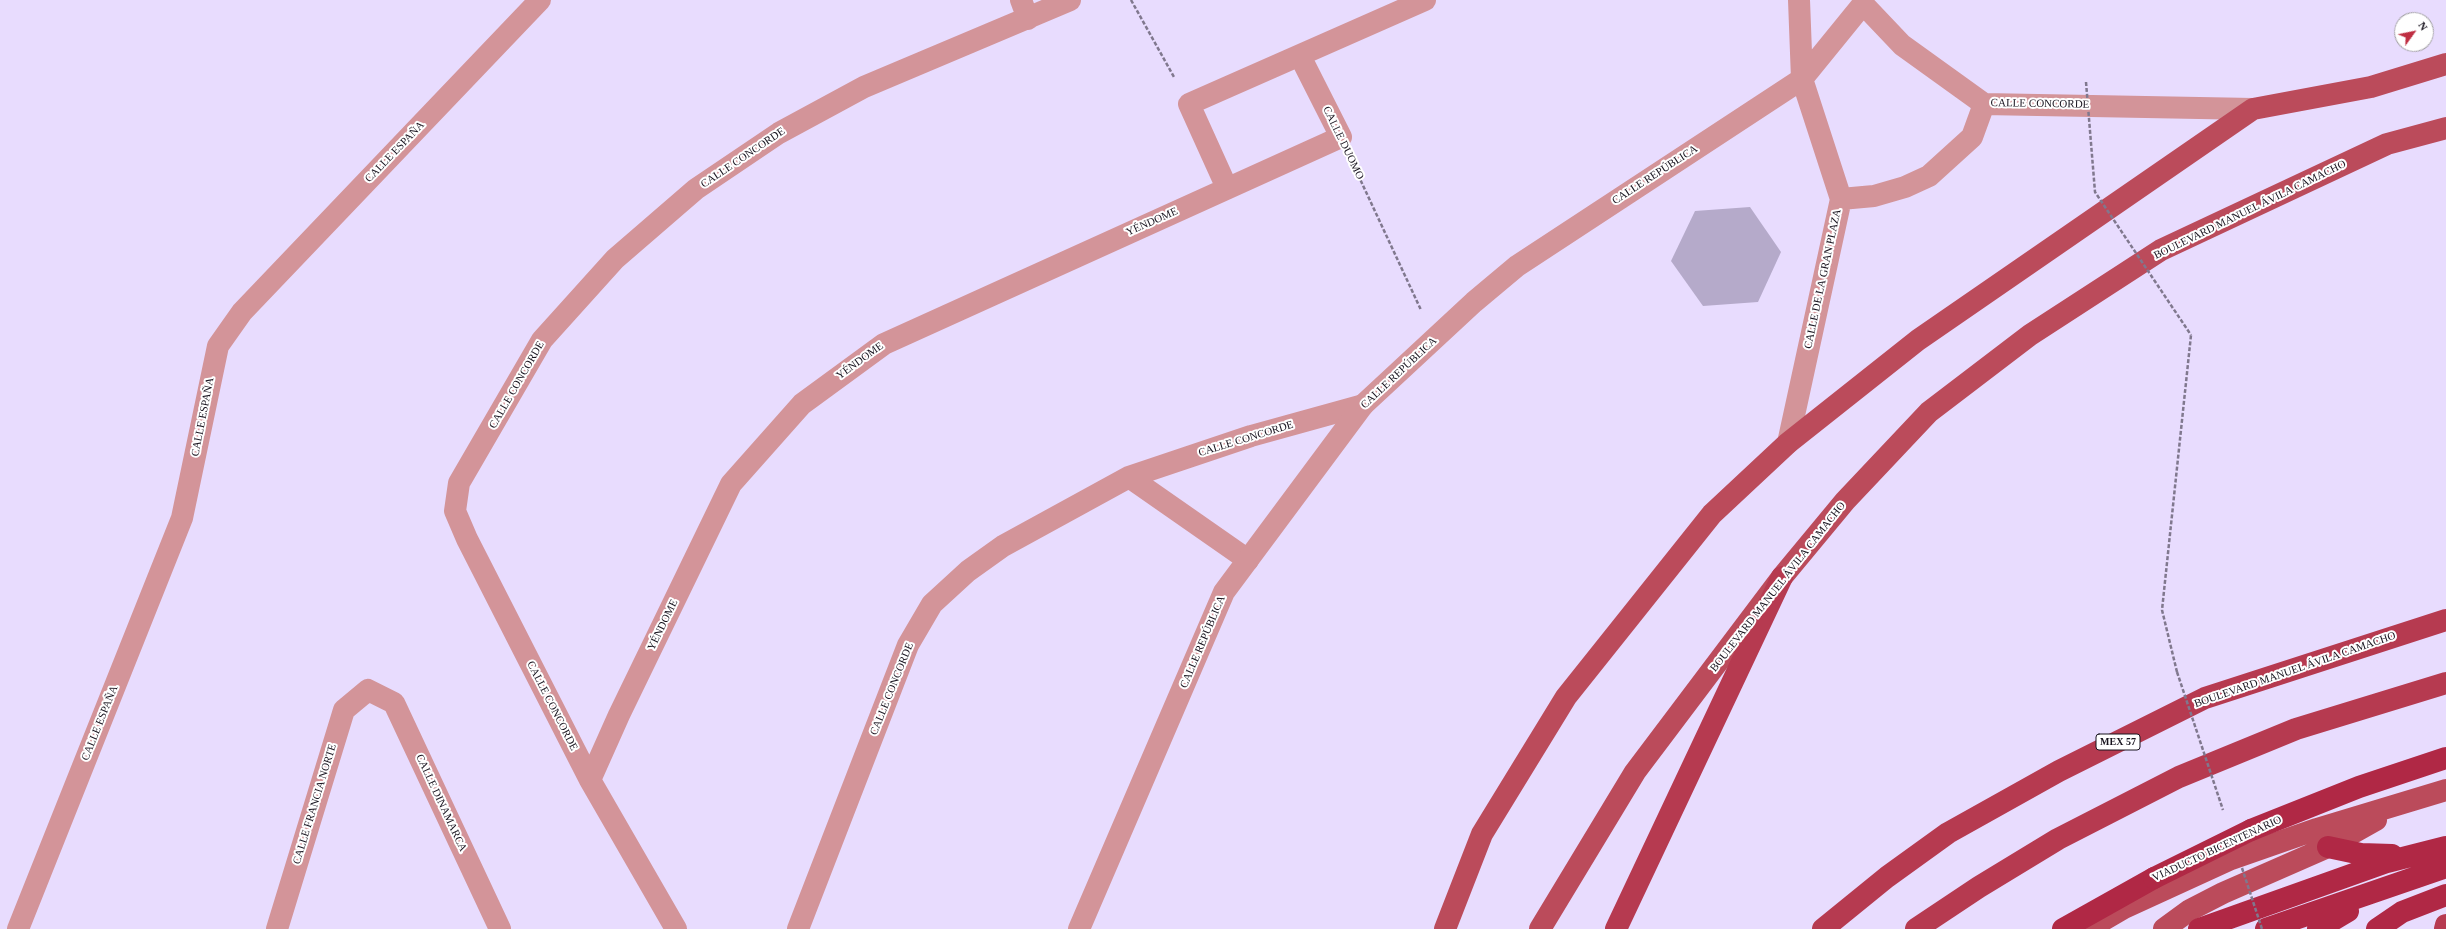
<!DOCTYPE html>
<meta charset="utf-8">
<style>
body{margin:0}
#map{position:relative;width:2446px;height:929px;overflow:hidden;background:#e8dcfe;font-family:"Times New Roman",serif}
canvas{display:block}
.north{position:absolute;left:2394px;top:12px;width:40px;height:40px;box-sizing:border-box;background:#fff;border:1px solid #a3a1a5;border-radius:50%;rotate:57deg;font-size:11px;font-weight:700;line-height:16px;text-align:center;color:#18141f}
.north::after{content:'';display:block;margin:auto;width:14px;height:18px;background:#bf2e42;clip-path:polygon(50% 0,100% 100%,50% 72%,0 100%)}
</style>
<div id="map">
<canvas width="2446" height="929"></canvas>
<div class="north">N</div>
</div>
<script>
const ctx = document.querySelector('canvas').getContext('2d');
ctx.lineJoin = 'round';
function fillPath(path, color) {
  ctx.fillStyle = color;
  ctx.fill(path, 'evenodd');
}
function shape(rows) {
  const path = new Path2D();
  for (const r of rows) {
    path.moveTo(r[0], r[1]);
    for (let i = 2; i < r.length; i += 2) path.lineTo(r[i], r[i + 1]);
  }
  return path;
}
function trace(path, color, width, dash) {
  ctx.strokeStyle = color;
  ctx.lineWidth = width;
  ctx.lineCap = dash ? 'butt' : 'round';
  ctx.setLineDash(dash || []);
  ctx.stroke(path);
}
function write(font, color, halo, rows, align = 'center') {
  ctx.font = font + ' "Times New Roman",serif';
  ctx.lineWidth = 4;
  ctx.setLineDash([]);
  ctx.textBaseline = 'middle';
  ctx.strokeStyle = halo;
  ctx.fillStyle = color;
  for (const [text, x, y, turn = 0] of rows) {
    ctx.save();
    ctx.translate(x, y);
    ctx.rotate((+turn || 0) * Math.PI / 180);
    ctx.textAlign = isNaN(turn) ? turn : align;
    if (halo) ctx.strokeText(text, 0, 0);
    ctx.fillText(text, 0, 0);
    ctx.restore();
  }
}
fillPath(shape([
 [1750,207,1781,252,1758,302,1703,306,1671,261,1695,211]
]), '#b5aaca');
trace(shape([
 [1131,0,1174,77],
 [1353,164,1421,310],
 [2177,672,2162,610,2191,335]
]), '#80788e', 2.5, [4, 2]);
trace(shape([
 [1021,0,1028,19],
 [1227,188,1189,104,1425,0],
 [1129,477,1248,560],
 [590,780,619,715,731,484,802,404,884,344,1341,137,1300,56],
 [18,929,182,518,218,346,242,312,540,0],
 [277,929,344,710,368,690,394,703,500,929],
 [676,929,590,780,467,539,455,511,459,483,542,340,615,259,696,189,779,133,864,87,1070,0],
 [798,929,908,645,932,604,968,571,1003,546,1129,477,1251,436,1363,405]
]), '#d39499', 22);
trace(shape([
 [1863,4,1902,45,1984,104,2253,109],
 [1841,199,1874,196,1905,187,1929,176,1972,137,1984,104],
 [1788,443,1841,199,1802,79,1799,0],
 [1079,929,1224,592,1363,405,1474,302,1517,266,1802,79,1863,4,1863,0]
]), '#d39499', 22);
trace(shape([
 [1445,929,1482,834,1566,697,1712,514,1788,443,1918,340,2253,109,2371,87,2446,64],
 [1540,929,1635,772,1782,577,1845,501,1929,412,2030,335,2161,250,2387,144,2446,128],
 [2088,929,2124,908,2231,859,2317,829,2446,790],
 [2164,929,2190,910,2223,893,2328,847,2376,820]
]), '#bb4b5b', 22);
trace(shape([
 [1616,929,1782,577],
 [1823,929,1887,877,1948,833,2059,771,2205,698,2446,620],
 [1916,929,1979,887,2058,839,2179,777,2296,729,2446,683],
 [2445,929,2446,925]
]), '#b63a50', 22);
trace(shape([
 [2251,830,2359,787,2446,758],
 [2328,847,2361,854,2392,855],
 [2063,929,2154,878],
 [2199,929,2387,862,2446,847],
 [2266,929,2446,867],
 [2318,929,2348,911],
 [2377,929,2402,912,2446,895]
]), '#b02845', 22);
trace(shape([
 [2086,82,2095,192,2191,335],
 [2177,672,2223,810],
 [2242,868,2262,929]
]), '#80788e', 2.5, [4, 2]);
trace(shape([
 [2154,878,2251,830]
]), '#b02845', 22);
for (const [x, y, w] of [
 [2118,742,44]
]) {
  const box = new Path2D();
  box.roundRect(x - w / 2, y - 8, w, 16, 3);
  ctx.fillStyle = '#fff';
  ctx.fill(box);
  trace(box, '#18141f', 1);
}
write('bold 10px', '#18141f', null, [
 ["MEX 57",2118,742]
]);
write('11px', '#18141f', '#fff', [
 ["CALLE CONCORDE",2040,104,1],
 ["CALLE DUOMO",1343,143,64],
 ["CALLE ESPAÑA",395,152,-46],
 ["CALLE CONCORDE",743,158,-34],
 ["CALLE REPÚBLICA",1655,175,-33],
 ["BOULEVARD MANUEL ÁVILA CAMACHO",2250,210,-26],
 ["YÉNDOME",1152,222,-24],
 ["CALLE DE LA GRAN PLAZA",1823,279,-78],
 ["YÉNDOME",860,361,-36],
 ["CALLE REPÚBLICA",1399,373,-43],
 ["CALLE CONCORDE",517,385,-60],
 ["CALLE ESPAÑA",203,417,-79],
 ["CALLE CONCORDE",1246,439,-17],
 ["BOULEVARD MANUEL ÁVILA CAMACHO",1778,587,-52],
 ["YÉNDOME",663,625,-64],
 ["CALLE REPÚBLICA",1203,642,-67],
 ["BOULEVARD MANUEL ÁVILA CAMACHO",2295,670,-19],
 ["CALLE CONCORDE",892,689,-68],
 ["CALLE CONCORDE",552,706,63],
 ["CALLE ESPAÑA",100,723,-68],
 ["CALLE DINAMARCA",441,803,65],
 ["CALLE FRANCIA NORTE",315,804,-73],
 ["VIADUCTO BICENTENARIO",2217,849,-25]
]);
</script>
